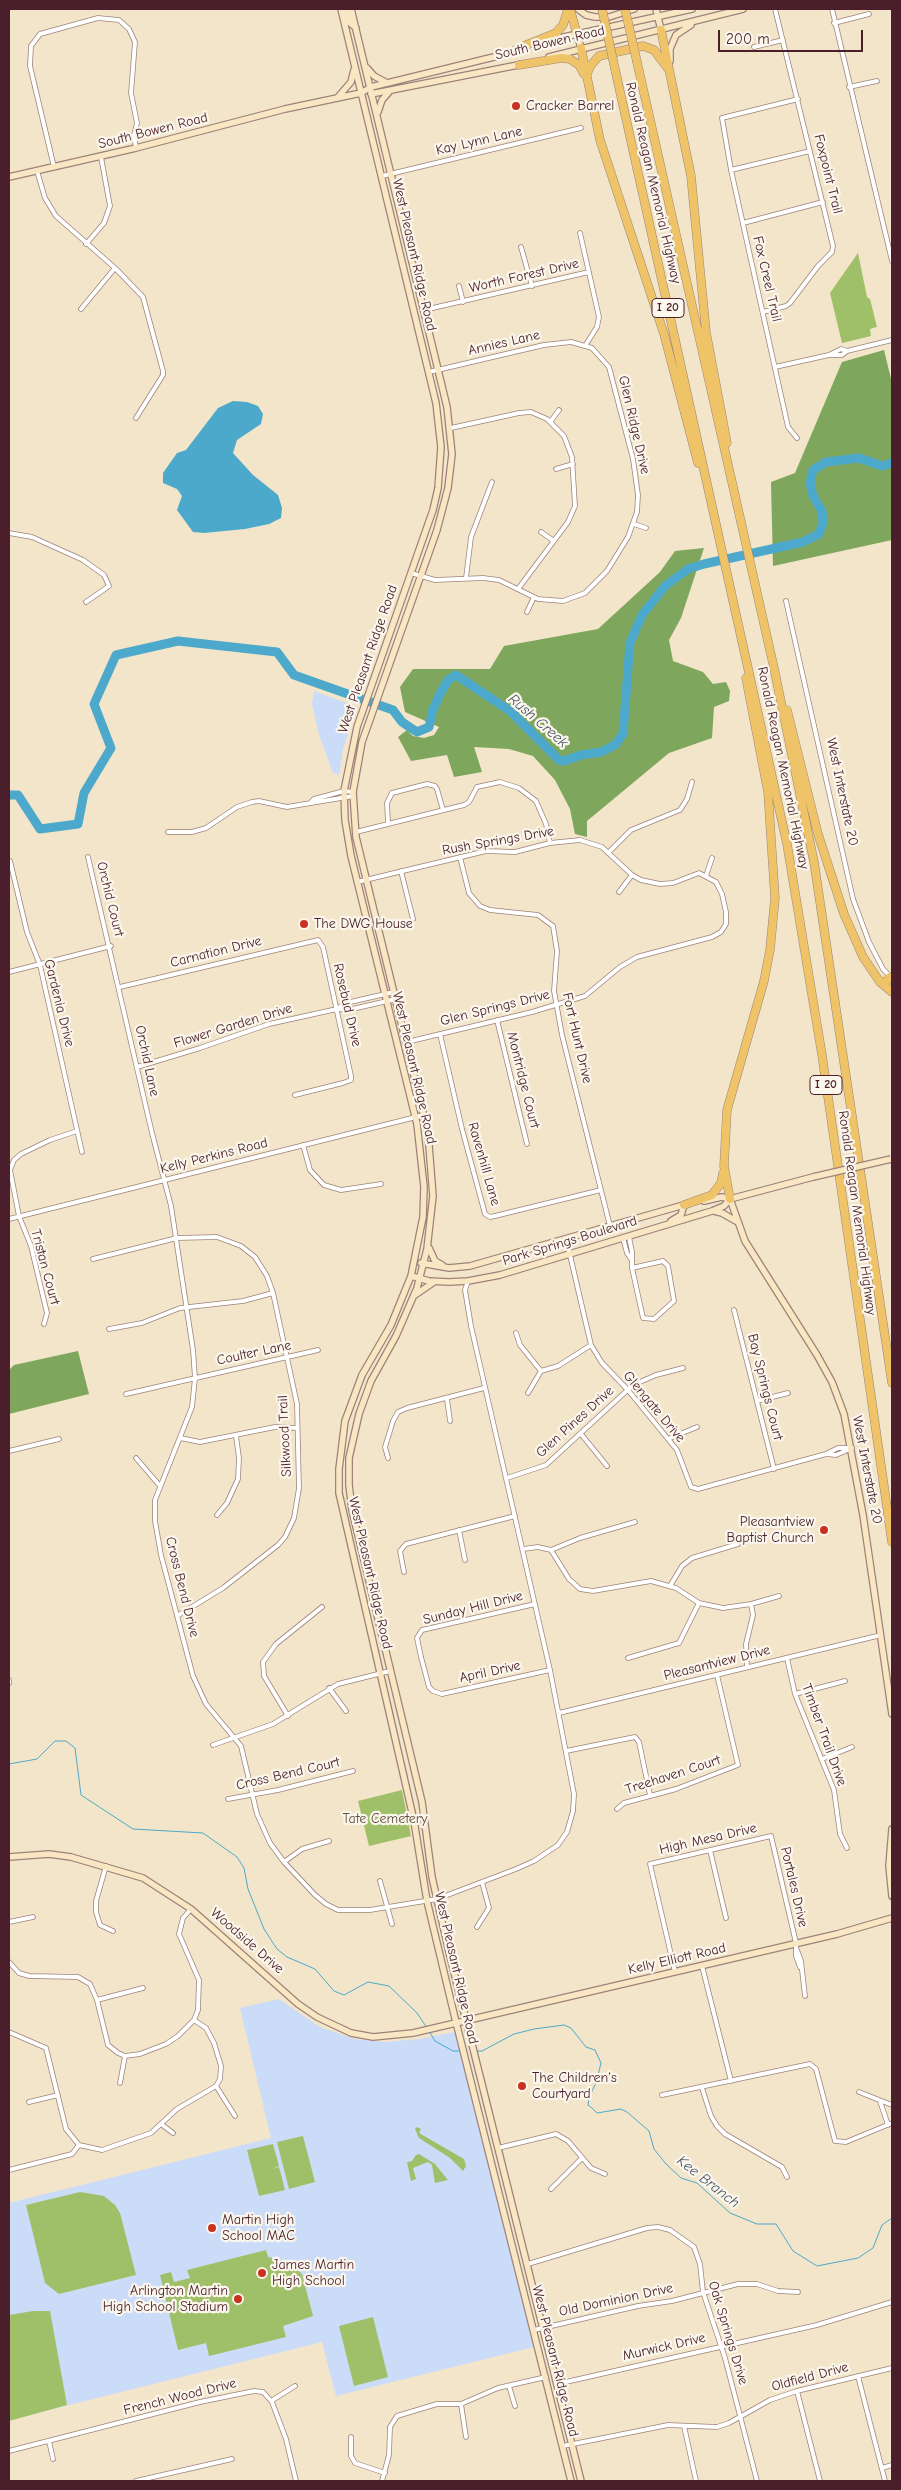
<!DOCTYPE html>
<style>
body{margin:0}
#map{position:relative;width:901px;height:2490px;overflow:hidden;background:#f2e5c9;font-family:"Comic Neue",sans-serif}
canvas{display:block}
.frame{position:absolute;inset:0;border:10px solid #4a1f2b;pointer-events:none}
.scale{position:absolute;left:718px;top:30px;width:145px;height:22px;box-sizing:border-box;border:2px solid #4a1f2b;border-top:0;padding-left:6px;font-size:15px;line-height:18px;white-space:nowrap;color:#4a1f2b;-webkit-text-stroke:4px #fbf7ec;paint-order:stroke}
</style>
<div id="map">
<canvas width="901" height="2490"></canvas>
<div class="frame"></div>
<div class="scale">200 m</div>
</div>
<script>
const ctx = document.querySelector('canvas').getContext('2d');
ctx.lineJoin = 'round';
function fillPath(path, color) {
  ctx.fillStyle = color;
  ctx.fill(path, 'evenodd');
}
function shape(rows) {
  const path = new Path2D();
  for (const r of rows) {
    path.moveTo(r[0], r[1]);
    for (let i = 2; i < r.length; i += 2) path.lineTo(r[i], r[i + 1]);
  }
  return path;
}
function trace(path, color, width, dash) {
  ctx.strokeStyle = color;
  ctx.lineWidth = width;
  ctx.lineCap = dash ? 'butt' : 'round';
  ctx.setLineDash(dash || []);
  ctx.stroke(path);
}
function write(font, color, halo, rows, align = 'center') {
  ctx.font = font + ' "Comic Neue",sans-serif';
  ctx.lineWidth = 4.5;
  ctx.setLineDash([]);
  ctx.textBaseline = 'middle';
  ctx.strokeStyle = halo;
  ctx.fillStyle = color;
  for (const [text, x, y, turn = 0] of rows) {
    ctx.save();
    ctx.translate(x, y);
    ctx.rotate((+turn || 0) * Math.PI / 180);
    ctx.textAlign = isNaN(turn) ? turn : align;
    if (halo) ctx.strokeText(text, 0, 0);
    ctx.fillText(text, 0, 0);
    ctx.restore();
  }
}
fillPath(shape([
 [314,691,357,707,343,749,339,775,333,773,319,735,312,704],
 [279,1999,320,2027,355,2039,384,2042,419,2039,455,2032,534,2347,336,2396,322,2342,9,2420,9,2203,271,2138,240,2008]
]), '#cbdcf9');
fillPath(shape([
 [858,253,867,297,870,299,877,327,870,329,871,336,842,343,830,293],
 [402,1790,411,1836,369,1846,358,1801],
 [417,2127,421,2129,419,2133,464,2159,466,2166,463,2171,450,2158,419,2138,415,2129],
 [303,2136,315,2182,289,2189,277,2142],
 [273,2144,279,2166,272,2169,279,2167,285,2190,259,2196,247,2150],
 [419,2154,435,2164,448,2180,435,2183,432,2165,428,2162,413,2168,416,2179,411,2181,407,2162,412,2161,416,2155],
 [80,2192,104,2196,115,2205,120,2213,136,2275,59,2294,45,2283,26,2205],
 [266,2250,268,2257,287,2261,302,2274,313,2316,283,2326,286,2337,209,2356,206,2343,178,2350,160,2275,171,2272,174,2282,190,2278,187,2270],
 [33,2311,50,2311,67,2405,9,2421,9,2315],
 [373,2317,388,2377,354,2386,339,2326]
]), '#9fc069');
fillPath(shape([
 [884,350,892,383,892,540,773,566,771,482,795,473,842,362],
 [704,548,681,618,669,640,673,661,703,672,713,684,726,682,730,691,729,701,714,707,712,738,669,753,587,821,587,837,575,834,570,809,555,780,533,756,509,749,474,747,482,772,454,777,447,755,411,761,398,737,407,730,413,736,424,738,434,735,439,727,405,712,400,687,413,669,490,669,504,646,598,629,660,572,675,551],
 [78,1351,89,1394,9,1414,9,1370,14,1365]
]), '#7fa65d');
fillPath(shape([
 [233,401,247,402,258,406,263,414,261,424,237,440,233,453,253,475,278,495,282,508,281,518,269,524,245,529,204,533,193,532,177,510,182,496,177,489,163,483,163,473,177,453,186,450,218,408]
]), '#4da9cb');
trace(shape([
 [9,1764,37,1759,55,1741,66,1741,75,1748,81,1795,133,1829,203,1833,237,1857,244,1868,248,1889,264,1929,277,1949,287,1957,315,1969,334,1991,344,1995,368,1982,389,1986,417,2013,427,2028],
 [429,2031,435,2041,453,2051,462,2051],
 [476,2051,482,2051,514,2034,534,2029,564,2025,571,2028,586,2047,595,2050,601,2063,596,2083,589,2097,588,2105,592,2108,597,2113,621,2109,627,2112,649,2131,654,2149,666,2164,681,2178,697,2183,730,2213,757,2224,776,2224,793,2251,817,2266,858,2258,873,2248,882,2225,892,2218]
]), '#4da9cb', 1);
trace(shape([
 [9,795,18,795,40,829,78,824,84,793,111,748,94,704,116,655,178,641,277,652,294,675,393,710,402,722,417,732,429,727,433,709,440,694,448,680,456,675,510,711,559,760,564,761,581,755,601,752,615,745,623,734,630,643,642,615,665,586,688,569,704,564,803,542,819,534,823,523,822,511,813,496,810,483,813,470,826,462,859,458,882,466,892,463]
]), '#4da9cb', 9);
const street = shape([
 [832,9,892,261],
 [834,23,869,14],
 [754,47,783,40],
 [849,87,877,81],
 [54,167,30,66,31,46,40,34,98,18,119,20,129,29,135,42,131,93,137,123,134,135,136,148],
 [731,170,810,151],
 [37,171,45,198,56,216,115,268,143,297,163,371,163,375,136,418],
 [382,176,581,128],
 [743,223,823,202],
 [580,233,599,317,597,327,585,346],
 [86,244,104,223,110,206,101,157],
 [521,247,532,286],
 [459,286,463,302],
 [81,309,115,268],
 [424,310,589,272],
 [763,312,786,306,790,303,818,266,832,252,833,246,775,9],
 [830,355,842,355,847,351,892,340],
 [775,367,829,355,841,349,847,351],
 [551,421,559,410],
 [451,428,519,413,531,412,547,419,564,436,572,457,575,506,568,522,518,589],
 [797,438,788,427,731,170,722,118,798,99],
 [556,469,573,464],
 [634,524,646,528],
 [541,532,554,541],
 [9,533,32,537,83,560,104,575,109,586,86,602],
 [411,573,435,580,483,578,499,580,538,599,563,601,585,593,607,571,628,537,637,512,638,495,633,459,609,367,592,348,571,342,544,345,429,372],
 [466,578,471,537,492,482],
 [786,601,853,899,869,942,883,969,890,976],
 [527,612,534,597],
 [311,802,314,799,344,791,353,792],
 [388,823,387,803,392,793,427,784,435,786,437,789,443,810],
 [168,832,192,832,206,828,237,807,252,802,259,801,287,807,353,796],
 [356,832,464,805,469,802,477,787,500,782,519,788,536,801,546,824,550,843],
 [608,853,631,830,680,810,687,799,692,782],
 [88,857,152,1133,171,1206,193,1350,195,1378,192,1407,155,1500,155,1521,161,1555,193,1676,206,1704,241,1746,257,1814,270,1843,284,1862,315,1895,326,1904,338,1910,370,1910,437,1899,516,1869,534,1861,558,1845,567,1832,573,1811,574,1794,550,1670,471,1326,465,1290,468,1281],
 [460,857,469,893,480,906,490,910,538,915,553,926,557,951,554,991,562,1035,610,1226],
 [10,861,27,932,40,965,82,1152],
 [401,871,413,919],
 [706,876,712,858],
 [357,882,486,851,515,852,550,843,580,840,602,847,632,875,641,880,660,884,673,883,699,873,716,882,722,894,726,912,726,924,721,932,712,937,637,957,620,967,585,996,532,1012,407,1042],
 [619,892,632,875],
 [9,972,111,946],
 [120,987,318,940,323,947,351,1076,351,1080,343,1083,295,1095],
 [337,1009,346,1003,394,992],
 [497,1020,527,1144],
 [440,1034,462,1129,485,1214,490,1217,495,1216,601,1190],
 [137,1067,200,1048,269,1024,337,1009,348,1010,396,999],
 [303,1145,310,1170,324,1185,341,1190,381,1184],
 [9,1219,424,1115],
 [629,1237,632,1252,632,1268,643,1318,654,1319,674,1301,668,1266,663,1261,632,1268],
 [566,1238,591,1345,602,1363,628,1390,677,1450,691,1487,698,1489,826,1454,838,1448,852,1448],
 [623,1238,627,1253,631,1259],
 [93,1259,177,1238,217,1237,241,1246,255,1257,267,1276,273,1293,297,1404,299,1488,294,1518,285,1537,278,1545,223,1588,177,1616],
 [734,1310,774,1469],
 [44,1324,47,1313,31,1246,19,1216,10,1170,14,1160,21,1154,50,1140,77,1131],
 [109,1329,142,1323,180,1308,243,1301,273,1293],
 [516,1333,520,1345,541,1371],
 [541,1371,558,1366,591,1345],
 [528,1393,541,1371],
 [126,1394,318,1350],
 [447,1399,450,1421],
 [757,1401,788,1393],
 [581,1434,607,1466],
 [180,1438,200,1442,275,1427,297,1428],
 [668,1439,697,1427],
 [9,1451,59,1439],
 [826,1454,836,1455,850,1449],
 [136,1458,160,1486],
 [388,1458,385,1447,393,1421,398,1412,407,1408,484,1388],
 [507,1478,546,1465,633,1385,656,1375,683,1368],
 [217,1515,227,1503,238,1479,239,1458,236,1436],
 [459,1530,465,1560],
 [523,1549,538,1547,551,1550,569,1579,580,1589,593,1591,651,1581,676,1588,699,1603,723,1608,751,1604,779,1596],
 [551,1550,580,1538,635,1522],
 [404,1572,400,1551,406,1544,515,1516],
 [670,1586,682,1566,692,1558,738,1544],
 [535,1604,422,1630,417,1638,421,1657,429,1687,433,1691,442,1694,550,1670],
 [628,1658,679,1643,699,1603],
 [787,1658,795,1694,834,1790,840,1834,847,1848],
 [747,1667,746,1644,753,1615,751,1604],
 [9,1680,9,1683],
 [329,1688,346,1711],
 [795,1694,845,1681],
 [559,1713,881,1635],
 [288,1716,264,1676,263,1662,276,1644,322,1607],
 [213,1745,273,1724,338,1684,390,1671],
 [566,1751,635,1737,639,1742,650,1795],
 [822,1759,852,1747],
 [228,1799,278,1790,353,1771],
 [617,1809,624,1803,676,1789,738,1765,717,1675],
 [710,1850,726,1918],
 [284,1862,302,1849,329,1841],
 [106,1866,96,1901,96,1912,100,1925,113,1931],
 [380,1881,392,1924],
 [9,1922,33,1917],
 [477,1927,489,1908,482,1882],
 [797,1950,801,1961,805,1996],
 [9,1962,19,1973,29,1976,78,1977,90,1984,97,2000,108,2045,118,2053,125,2056,140,2054,166,2044,178,2036,194,2020,198,2010,199,1980,179,1934,183,1918,191,1909],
 [702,1966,731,2081],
 [675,1972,650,1864,771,1836,796,1943,796,1956,800,1967],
 [97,2000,143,1988],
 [9,2032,46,2048,66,2129,79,2145,102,2150,151,2133,177,2109,216,2086,220,2079,221,2066,214,2043,206,2028,194,2020],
 [120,2083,125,2056],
 [216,2086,235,2116],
 [702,2088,711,2116,717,2126,725,2134,782,2167,787,2177],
 [859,2092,892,2105],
 [662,2095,810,2064,816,2069,835,2141,846,2142,892,2123],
 [880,2101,888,2125],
 [29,2102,58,2095],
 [161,2124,173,2133],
 [498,2148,556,2134,568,2141,591,2168,605,2174],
 [9,2170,72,2154,79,2145],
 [551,2189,582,2158],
 [528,2264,647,2228,658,2227,670,2230,694,2247,700,2264,703,2292,725,2358,757,2481],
 [534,2330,638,2306,672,2301,738,2284,757,2284,778,2291,798,2292],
 [858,2376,885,2481],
 [557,2384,817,2325,892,2302],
 [509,2386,515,2406],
 [797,2391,820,2481],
 [271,2401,295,2386],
 [461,2404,466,2437],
 [684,2426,696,2481],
 [351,2437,351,2456,355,2463,385,2473],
 [49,2441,53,2459],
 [563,2446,668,2425,717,2427,729,2423,770,2400,797,2391,892,2368],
 [9,2451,200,2402,254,2391,263,2392,272,2402,286,2439,296,2481],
 [882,2468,892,2465],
 [136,2481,232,2459],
 [382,2481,389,2455,390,2427,397,2416,437,2404,461,2404,498,2388,546,2377]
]);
const secondary = shape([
 [341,9,436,403,441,447,438,488,433,510,357,727,344,791,345,820,351,856,417,1124,424,1187,423,1217,411,1276,391,1325,362,1375,345,1421,339,1469,339,1493,414,1821,427,1901,454,2014,571,2481],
 [346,9,350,23,356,28],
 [351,9,447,407,452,454,448,488,437,530,362,742,353,792,356,837,428,1133,433,1196,427,1249,417,1288,396,1336,371,1381,359,1414,349,1458,349,1485,352,1510,422,1802,432,1877,449,1952,581,2481],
 [578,9,586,15,595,17,609,17,634,9],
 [656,9,661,30],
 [577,34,581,48],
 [541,42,692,9],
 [549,57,743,9],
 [670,61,670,49,676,35,691,25],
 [367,68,374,76,387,83],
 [371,94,523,64],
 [338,97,351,82,354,70],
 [378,112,382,100,389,92],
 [9,177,136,148,285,109,361,93,371,87,502,55,527,45],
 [730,1199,745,1241,817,1355,832,1382,844,1414,863,1515,892,1714],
 [704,1201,722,1197,730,1199,813,1177],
 [714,1211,722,1213,736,1221],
 [671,1221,681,1215,684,1205],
 [429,1248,435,1261,442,1265],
 [421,1263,449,1268,470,1266,687,1204],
 [411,1276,429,1281,449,1282,468,1281,500,1275,712,1211,724,1206,730,1199],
 [415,1295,434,1282],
 [892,1829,889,1866,892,1896],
 [9,1857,49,1854,71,1857,143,1878,191,1909,298,2004,317,2017,351,2033,373,2037,413,2033,837,1934,892,1918]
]);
const highway = shape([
 [570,9,577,34],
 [661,30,691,176,706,332,727,443],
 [524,46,556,33,563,25,568,9],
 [581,48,600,140,664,334,698,463],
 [637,62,774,668,814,862,892,1383],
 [519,65,561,58,570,59,579,65,584,74],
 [615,69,787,844,822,1055,892,1542],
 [587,74,591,65,599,56,643,46,654,50,669,70],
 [787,710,818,834,844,914,863,957,880,982,892,992],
 [880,982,887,981,890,977],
 [730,1199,724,1166,727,1110,764,981,770,950,775,898,768,792,746,678],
 [684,1205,712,1195,721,1183,723,1173]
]);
trace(street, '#9e827a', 5.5);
trace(secondary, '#9e827a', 8);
trace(highway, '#9e827a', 9);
trace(street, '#fff', 4);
trace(secondary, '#f9e7c3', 5.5);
trace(highway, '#efc469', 8);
const secondaryBridge = shape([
 [813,1177,891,1159]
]);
const highwayBridge = shape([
 [602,9,615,69],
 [625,9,637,62]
]);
trace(secondaryBridge, '#9e827a', 8, []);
trace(highwayBridge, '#9e827a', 9, []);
trace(secondaryBridge, '#f9e7c3', 5.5);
trace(highwayBridge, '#efc469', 8);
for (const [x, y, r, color] of [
 [516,106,5,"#c8321e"],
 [304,924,5,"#c8321e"],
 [824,1530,5,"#c8321e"],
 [522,2086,5,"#c8321e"],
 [212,2228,5,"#c8321e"],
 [262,2273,5,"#c8321e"],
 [238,2299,5,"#c8321e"]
]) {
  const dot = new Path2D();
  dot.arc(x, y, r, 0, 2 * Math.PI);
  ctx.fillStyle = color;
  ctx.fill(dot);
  trace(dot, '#fbf7ec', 2);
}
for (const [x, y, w] of [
 [668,308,32],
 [826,1085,32]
]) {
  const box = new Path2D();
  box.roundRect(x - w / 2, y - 9.5, w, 19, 4);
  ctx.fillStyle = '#fbf7ec';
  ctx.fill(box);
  trace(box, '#4a1f2b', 1);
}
write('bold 12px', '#4a1f2b', null, [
 ["I 20",668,308],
 ["I 20",826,1085]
]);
write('14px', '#4a1f2b', '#fbf7ec', [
 ["South Bowen Road",550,43,-13],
 ["South Bowen Road",153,131,-14],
 ["Kay Lynn Lane",479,141,-13],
 ["Foxpoint Trail",828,174,76],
 ["Ronald Reagan Memorial Highway",653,183,77],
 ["West Pleasant Ridge Road",414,255,77],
 ["Worth Forest Drive",524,276,-13],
 ["Fox Creel Trail",767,279,77],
 ["Annies Lane",504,343,-13],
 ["Glen Ridge Drive",634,425,77],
 ["West Pleasant Ridge Road",368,659,-71],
 ["Ronald Reagan Memorial Highway",783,768,78],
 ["West Interstate 20",842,792,78],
 ["Rush Springs Drive",498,841,-10],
 ["Orchid Court",110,899,76],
 ["Carnation Drive",216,952,-14],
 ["Gardenia Drive",59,1003,76],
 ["Rosebud Drive",347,1005,77],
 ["Glen Springs Drive",495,1008,-14],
 ["Flower Garden Drive",233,1026,-17],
 ["Fort Hunt Drive",577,1038,77],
 ["Orchid Lane",147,1061,78],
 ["West Pleasant Ridge Road",414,1068,77],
 ["Montridge Court",523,1080,76],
 ["Kelly Perkins Road",214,1156,-14],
 ["Ravenhill Lane",484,1164,74],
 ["Ronald Reagan Memorial Highway",857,1213,82],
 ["Park Springs Boulevard",570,1241,-17],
 ["Tristan Court",45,1267,75],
 ["Coulter Lane",254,1353,-12],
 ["Bay Springs Court",765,1387,76],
 ["Glengate Drive",654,1407,50],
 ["Glen Pines Drive",575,1422,-42],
 ["Silkwood Trail",285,1436,-93],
 ["West Interstate 20",867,1470,79],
 ["West Pleasant Ridge Road",370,1573,77],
 ["Cross Bend Drive",182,1587,76],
 ["Sunday Hill Drive",473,1608,-14],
 ["Pleasantview Drive",717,1663,-14],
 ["April Drive",490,1672,-12],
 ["Timber Trail Drive",824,1735,70],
 ["Cross Bend Court",288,1774,-13],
 ["Treehaven Court",673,1775,-18],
 ["High Mesa Drive",708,1839,-13],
 ["Portales Drive",794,1887,77],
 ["Woodside Drive",247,1941,41],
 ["Kelly Elliott Road",677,1959,-13],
 ["West Pleasant Ridge Road",456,1968,77],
 ["Old Dominion Drive",616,2300,-12],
 ["Oak Springs Drive",728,2333,73],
 ["Murwick Drive",664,2347,-13],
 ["West Pleasant Ridge Road",555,2361,76],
 ["Oldfield Drive",810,2377,-15],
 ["French Wood Drive",180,2397,-14]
]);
write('14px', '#4a1f2b', '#fbf7ec', [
 ["Cracker Barrel",526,106],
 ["The DWG House",314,924],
 ["Pleasantview",814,1522,"right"],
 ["Baptist Church",814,1538,"right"],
 ["The Children's",532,2078],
 ["Courtyard",532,2094],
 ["Martin High",222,2220],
 ["School MAC",222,2236],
 ["James Martin",272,2265],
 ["High School",272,2281],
 ["Arlington Martin",228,2291,"right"],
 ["High School Stadium",228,2307,"right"]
], 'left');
write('14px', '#644f3e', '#fbf7ec', [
 ["Tate Cemetery",385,1819]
]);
write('italic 15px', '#4b566b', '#fbf7ec', [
 ["Rush Creek",538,721,41],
 ["Kee Branch",708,2182,38]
]);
</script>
